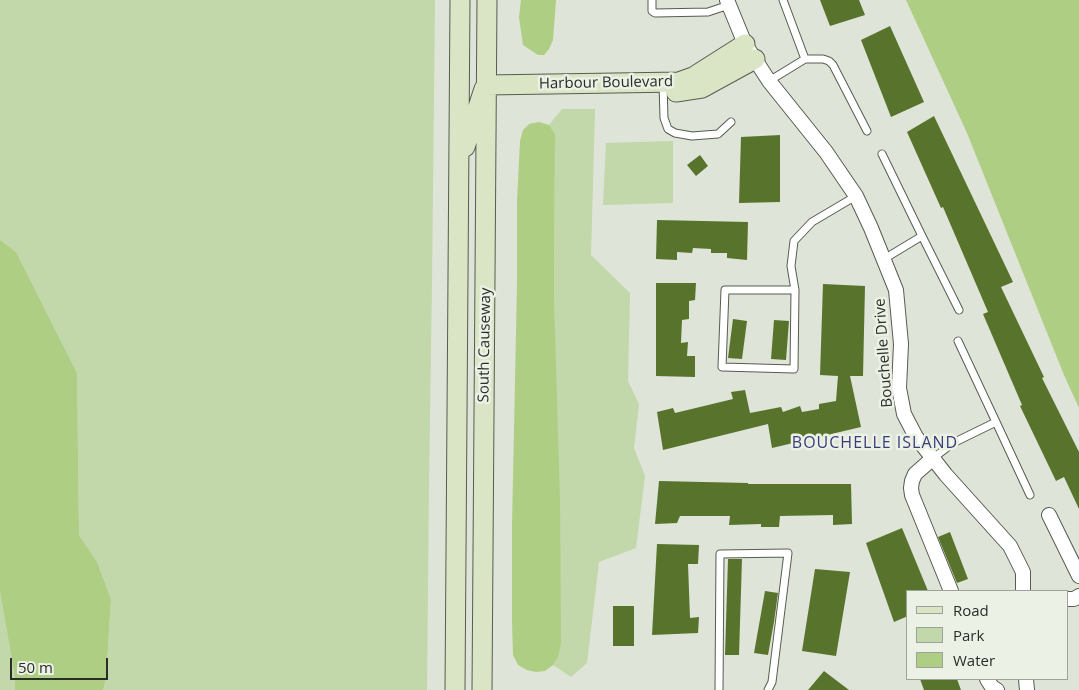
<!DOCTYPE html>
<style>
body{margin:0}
#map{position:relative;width:1079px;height:690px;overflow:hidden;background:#dee4d7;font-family:"Open Sans",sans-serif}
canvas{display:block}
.legend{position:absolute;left:906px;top:590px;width:162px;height:90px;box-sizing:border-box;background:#ebf1e4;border:1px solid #9ea399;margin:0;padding:6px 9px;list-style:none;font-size:15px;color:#2b2d28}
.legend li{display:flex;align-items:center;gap:10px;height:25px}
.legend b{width:25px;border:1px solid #9ea399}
.scale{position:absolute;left:10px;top:658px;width:98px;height:22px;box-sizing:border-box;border:2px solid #2b2d28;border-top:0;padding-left:6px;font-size:15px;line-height:18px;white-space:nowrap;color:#2b2d28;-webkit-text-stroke:4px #ebf1e4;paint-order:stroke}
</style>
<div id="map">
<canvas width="1079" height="690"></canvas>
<ul class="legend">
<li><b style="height:6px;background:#d9e5c5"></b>Road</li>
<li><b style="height:14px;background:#c2d7aa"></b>Park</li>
<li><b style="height:14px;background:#aece83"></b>Water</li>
</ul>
<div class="scale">50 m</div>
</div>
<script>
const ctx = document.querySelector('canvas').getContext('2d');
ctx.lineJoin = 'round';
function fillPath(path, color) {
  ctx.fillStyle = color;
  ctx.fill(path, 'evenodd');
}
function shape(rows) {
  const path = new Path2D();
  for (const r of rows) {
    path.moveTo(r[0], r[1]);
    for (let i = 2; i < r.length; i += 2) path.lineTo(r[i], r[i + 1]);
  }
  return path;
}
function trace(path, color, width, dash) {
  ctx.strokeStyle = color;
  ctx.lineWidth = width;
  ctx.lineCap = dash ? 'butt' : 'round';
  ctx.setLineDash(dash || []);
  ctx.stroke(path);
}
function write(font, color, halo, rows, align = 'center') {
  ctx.font = font + ' "Open Sans",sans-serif';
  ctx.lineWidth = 5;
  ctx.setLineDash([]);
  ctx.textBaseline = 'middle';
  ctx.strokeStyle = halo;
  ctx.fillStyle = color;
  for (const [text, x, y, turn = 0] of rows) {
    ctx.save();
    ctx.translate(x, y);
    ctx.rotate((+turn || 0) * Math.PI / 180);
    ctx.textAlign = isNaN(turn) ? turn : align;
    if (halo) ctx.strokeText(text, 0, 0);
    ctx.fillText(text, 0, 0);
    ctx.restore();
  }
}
fillPath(shape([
 [0,0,435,0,432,282,429,483,427,690,103,690,106,679,111,599,97,562,79,535,77,373,16,252,0,240],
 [562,109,595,109,591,255,630,293,628,381,639,404,634,448,645,476,636,548,599,562,587,663,571,677,553,665,558,657,554,299,555,134,549,125],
 [673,141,673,203,603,205,606,143],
 [0,592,15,677,15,690,0,690]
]), '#c2d7aa');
fillPath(shape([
 [521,0,556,0,553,40,549,49,544,55,538,55,523,45,519,17],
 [906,0,1079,0,1079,408,1064,375,967,133],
 [539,122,549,125,555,134,554,299,560,503,561,643,558,657,553,665,545,671,536,672,527,670,518,665,513,655,512,621,512,526,517,284,517,201,520,141,523,130,529,124],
 [0,240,16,252,77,373,79,535,97,562,111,599,106,679,103,690,15,690,15,677,0,592]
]), '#aece83');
fillPath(shape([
 [820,0,859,0,865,15,830,26],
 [890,26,924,102,891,117,861,40],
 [934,116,1013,282,1001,287,1044,377,1042,378,1079,452,1079,509,1064,477,1056,481,1020,406,1022,405,983,314,988,312,943,207,941,208,907,132],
 [780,135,780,202,739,203,741,137],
 [700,155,708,166,696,176,687,165],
 [657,220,748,222,747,260,727,258,727,253,711,253,711,249,693,248,692,253,677,252,677,260,656,259],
 [656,283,696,283,695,300,689,301,689,319,682,320,681,343,688,342,687,356,695,356,695,377,656,376],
 [823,284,865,286,863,376,850,376,861,427,772,448,768,424,663,450,657,412,673,408,675,413,733,399,731,392,745,390,750,413,781,407,783,412,800,406,802,412,819,409,819,404,836,401,838,376,820,375],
 [733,319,747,321,742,359,728,358],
 [774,320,789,321,786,360,771,359],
 [659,481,748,483,748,484,851,484,852,524,833,525,833,515,780,516,779,527,761,527,761,524,729,525,730,516,680,516,677,523,655,524],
 [902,528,928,591,908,591,908,616,894,622,866,543],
 [950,532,968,579,957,583,938,537],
 [657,544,699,545,698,564,688,564,690,618,699,617,698,633,652,635],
 [728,559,742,559,739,655,725,655],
 [815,569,850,572,836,656,802,651],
 [765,591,778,593,774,622,768,655,754,653],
 [613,606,634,606,634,646,613,646],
 [824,671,849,690,808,690],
 [920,679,957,679,961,690,924,690]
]), '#58742c');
const lane = shape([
 [652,0,652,11,655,13,708,12,729,5],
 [805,59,823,59,829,61,833,65,867,131],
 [769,81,805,59,783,0],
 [663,83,664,118,668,129,675,133,692,136,718,134,731,122],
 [882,154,922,236],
 [884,259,922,236,959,310],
 [795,290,725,290,722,367,794,369,795,290,791,266,794,241,812,222,856,196],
 [958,341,996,422],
 [932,459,953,443,996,422,1030,495],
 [719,690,720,554,788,553,772,682,768,690]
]);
const street = shape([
 [727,0,745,44,769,81,826,152,856,196,871,228,896,290,901,344,899,388,904,414,916,437,946,475,1010,546,1023,572,1023,591],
 [932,459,915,474,912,481,911,488,912,495,951,591],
 [1049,515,1079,576],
 [1068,599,1074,599,1079,596],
 [987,679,992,687,997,690],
 [1026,679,1027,690]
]);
const secondary = shape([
 [676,92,702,88,755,59],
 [465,147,484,89,487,85,679,82,693,77,745,44],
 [455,690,460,0],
 [482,690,487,0]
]);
trace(lane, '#575c51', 9);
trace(street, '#575c51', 16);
trace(secondary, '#575c51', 21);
trace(lane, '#fff', 7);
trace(street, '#fff', 14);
trace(secondary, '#d9e5c5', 19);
write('15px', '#2b2d28', '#ebf1e4', [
 ["Harbour Boulevard",606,83,-1],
 ["South Causeway",485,345,-89],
 ["Bouchelle Drive",884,353,-94]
]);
ctx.letterSpacing = '1px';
write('16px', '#393d79', '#ebf1e4', [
 ["BOUCHELLE ISLAND",875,443]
]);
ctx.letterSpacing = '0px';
</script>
